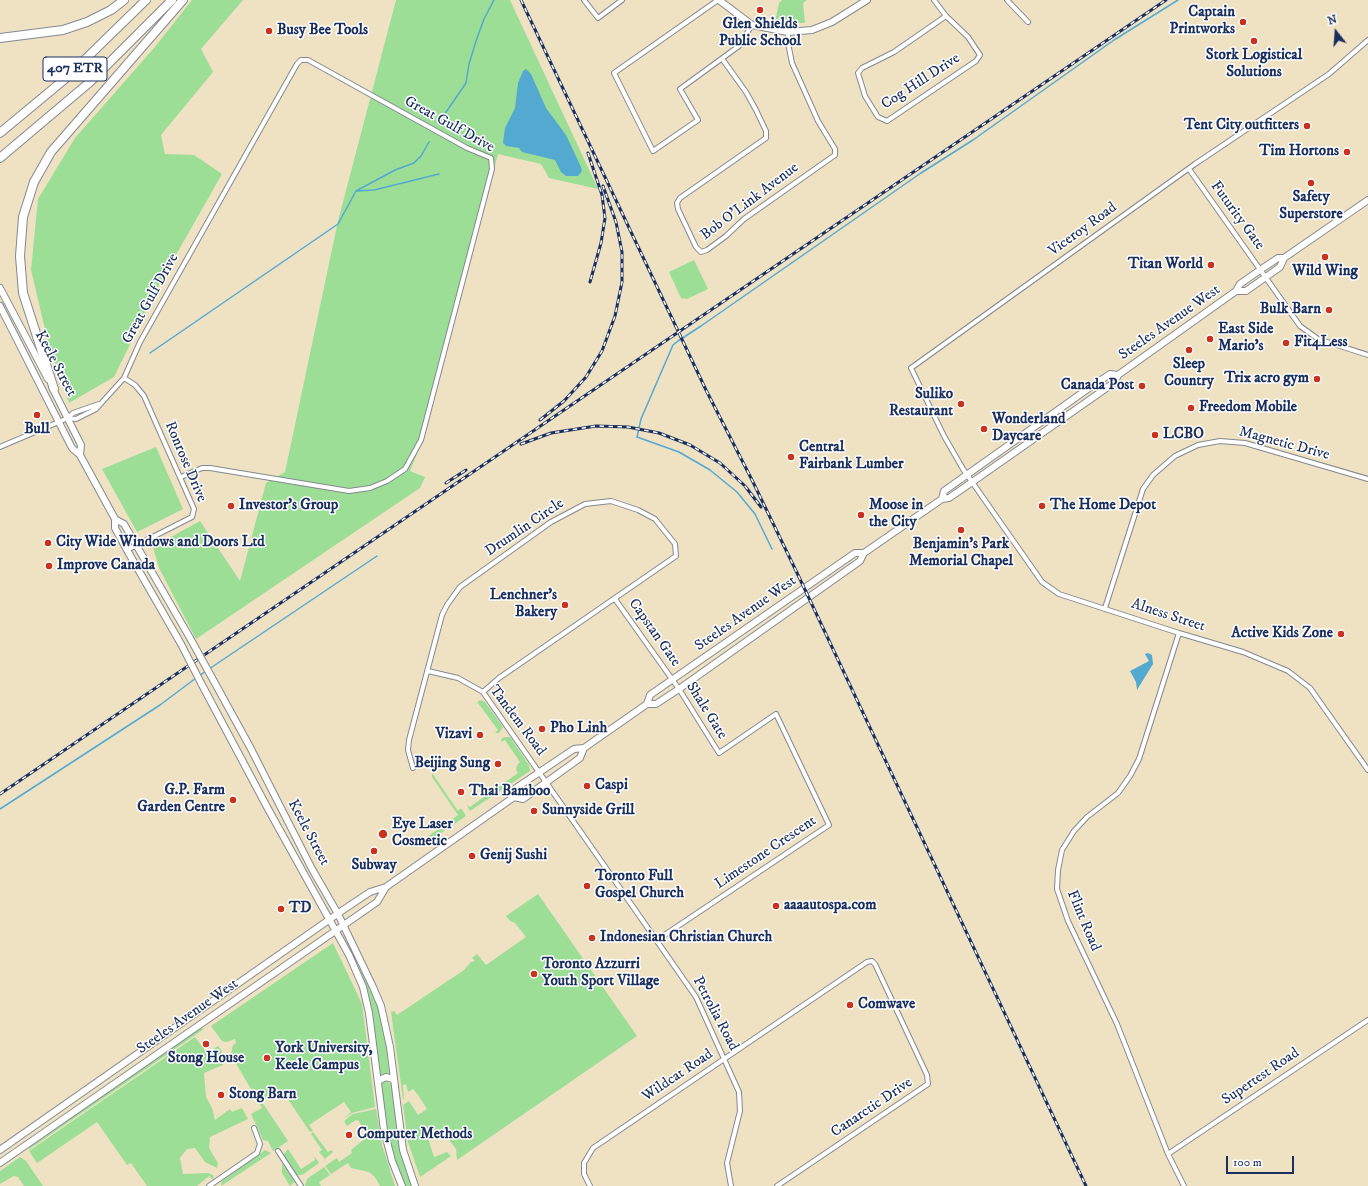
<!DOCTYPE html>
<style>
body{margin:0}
#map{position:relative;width:1368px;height:1186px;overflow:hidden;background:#eee2c3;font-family:"IM FELL DW Pica",serif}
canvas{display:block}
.north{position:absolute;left:1316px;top:12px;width:40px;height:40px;-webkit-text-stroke:3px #fff;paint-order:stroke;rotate:343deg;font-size:11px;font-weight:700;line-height:16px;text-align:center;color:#1b2f5e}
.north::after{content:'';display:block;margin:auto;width:14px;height:18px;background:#1b2f5e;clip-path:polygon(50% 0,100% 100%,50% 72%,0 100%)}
.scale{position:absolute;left:1226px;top:1156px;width:68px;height:18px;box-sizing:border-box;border:2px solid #1b2f5e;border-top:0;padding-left:5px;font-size:12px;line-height:14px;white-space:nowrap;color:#1b2f5e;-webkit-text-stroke:3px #fff;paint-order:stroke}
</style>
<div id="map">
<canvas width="1368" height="1186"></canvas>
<div class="north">N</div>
<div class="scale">100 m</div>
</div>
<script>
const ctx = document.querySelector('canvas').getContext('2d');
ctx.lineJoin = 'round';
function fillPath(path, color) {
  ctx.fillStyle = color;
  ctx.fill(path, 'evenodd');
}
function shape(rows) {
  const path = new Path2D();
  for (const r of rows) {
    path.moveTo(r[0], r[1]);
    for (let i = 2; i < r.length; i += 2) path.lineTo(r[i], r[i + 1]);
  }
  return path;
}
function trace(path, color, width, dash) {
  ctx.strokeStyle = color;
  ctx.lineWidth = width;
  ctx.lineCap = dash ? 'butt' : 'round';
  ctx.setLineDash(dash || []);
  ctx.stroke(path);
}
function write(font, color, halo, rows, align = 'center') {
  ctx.font = font + ' "IM FELL DW Pica",serif';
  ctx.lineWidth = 3;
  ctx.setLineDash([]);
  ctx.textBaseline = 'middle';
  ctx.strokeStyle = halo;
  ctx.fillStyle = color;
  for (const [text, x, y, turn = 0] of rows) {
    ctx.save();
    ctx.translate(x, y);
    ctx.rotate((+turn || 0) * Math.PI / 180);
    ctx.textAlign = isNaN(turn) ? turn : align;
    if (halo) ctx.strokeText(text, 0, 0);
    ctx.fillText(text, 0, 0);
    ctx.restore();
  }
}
fillPath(shape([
 [192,0,243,0,201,49,213,72,161,135,165,154,194,155,222,174,160,283,114,377,69,403,49,346,31,270,38,199,75,138,154,48],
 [396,0,510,0,598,189,549,178,541,164,498,154,422,442,410,471,425,477,420,488,196,639,159,568,153,547,200,521,240,581,266,483,285,472,338,221],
 [782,0,807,0,803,3,805,23,775,22,779,3],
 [694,260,708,289,687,299,681,298,669,272],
 [156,447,183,509,137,532,102,469],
 [480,700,485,702,503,727,499,733,495,733,498,730,478,703,475,705],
 [506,737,510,737,529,765,530,771,470,811,467,805,470,807,518,773,516,770,517,765,520,762,505,740,501,742,502,738],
 [432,773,458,811,461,808,466,816,422,846,420,842,458,815,432,777],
 [538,894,637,1036,457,1160,456,1149,447,1137,444,1139,442,1132,431,1135,429,1128,421,1131,424,1140,428,1138,434,1157,447,1152,451,1156,420,1177,408,1142,403,1105,409,1101,418,1115,427,1109,418,1095,413,1089,408,1092,406,1084,403,1085,404,1099,403,1099,391,1012,394,1011,397,1015,464,970,471,962,475,961,472,958,477,954,486,965,526,937,515,923,510,921,506,916],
 [333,943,362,1004,375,1107,352,1113,343,1119,351,1112,344,1102,309,1125,313,1131,310,1132,281,1089,262,1102,288,1141,273,1151,268,1141,263,1140,251,1114,262,1108,234,1060,231,1053,233,1045,236,1043,235,1039,227,1042,222,1041,211,1026],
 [357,961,372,992,379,1009,386,1043,389,1074,380,1075,372,1011,368,991],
 [200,1028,204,1029,28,1150,30,1147],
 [195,1037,207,1053,218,1046,221,1050,223,1065,204,1073,206,1097,212,1108,215,1120,230,1109,232,1112,242,1108,248,1119,210,1137,209,1148,218,1163,217,1168,205,1162,195,1148,187,1149,180,1158,183,1174,208,1173,213,1175,214,1180,209,1176,197,1186,147,1186,131,1163,127,1165,97,1122,37,1163,29,1151],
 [386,1080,391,1084,400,1145,412,1186,405,1186,393,1156,387,1131,381,1084],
 [376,1109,382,1145,395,1186,380,1186,375,1177,369,1172,351,1168,348,1163,331,1174,325,1166,337,1158,339,1162,352,1153,351,1150,367,1137,359,1121,356,1120,347,1126,344,1121,353,1114],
 [313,1132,328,1152,331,1150,333,1152,325,1159,319,1152,322,1150,311,1134],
 [288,1149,301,1169,315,1160,314,1156,319,1163,302,1175,297,1175,283,1155],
 [265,1150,271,1153,221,1186,222,1181],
 [20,1157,26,1161,43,1186,24,1186,18,1177,14,1176,0,1184,0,1171],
 [282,1163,295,1182,290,1186,282,1173],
 [324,1167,330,1175,319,1182,321,1186,305,1186,307,1179]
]), '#9cde96');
fillPath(shape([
 [526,69,531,74,546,108,566,135,581,167,582,171,578,176,566,176,561,172,555,160,522,152,519,148,506,146,503,143,505,128,515,108,518,83,523,71],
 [1148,653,1152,655,1153,664,1137,690,1136,682,1130,671,1149,661,1145,654]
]), '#54a9d0');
trace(shape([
 [440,121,466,83,469,64,476,41,484,19,494,0],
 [356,191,374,190,439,174],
 [150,353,338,224,356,191,395,170,414,163,421,156,429,142],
 [772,549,755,514,737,492,710,470,679,452,637,437,641,419,673,345,678,341,701,326,921,173,973,140,1114,40,1178,0],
 [209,669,377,556],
 [199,676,206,671],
 [0,809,160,705,196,678]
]), '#54a9d0', 1.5);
const street = shape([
 [584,0,598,18,622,0],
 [718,0,614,73,653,151,698,120,680,89,739,46,752,25],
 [934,0,946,16,968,37,980,55,976,61,887,121,878,117,865,96,858,73,862,68,894,52,946,16],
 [1007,0,1028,22],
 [1368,40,1329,74,1195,164,911,368,944,436,963,469,1042,582,1059,594,1179,633,1243,652,1288,671,1310,688,1368,770],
 [723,60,746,92,756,110,766,131,766,138,680,198,677,203,678,209,696,247,701,252,707,250,726,236,744,219,835,155,835,149,818,121,792,63,788,43,788,32],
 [1189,169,1300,326,1318,339,1368,355],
 [124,378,135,385,144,396,194,509,192,517,127,550],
 [68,418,76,419,96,409,124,378,140,342,297,64,301,60,308,60,467,148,491,158,492,169,421,440,405,469,387,481,370,488,349,491,210,468,202,468,181,477],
 [0,447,68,418,73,413,99,404],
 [615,599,679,689,719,753,776,714,829,825,657,940],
 [1105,608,1143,489,1153,475,1175,456,1198,445,1220,441,1245,443,1368,479],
 [1179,633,1139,759,1130,776,1118,793,1087,817,1074,831,1062,850,1058,870,1057,889,1068,921,1117,1024,1168,1154,1184,1186],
 [428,671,458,678,483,692,696,997,739,1092,740,1111,727,1163,731,1186],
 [413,768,408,750,409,740,442,615,447,605,460,587,551,522,585,504,611,501,638,510,655,519,675,544,676,556,499,678,483,692],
 [278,1151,301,1186],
 [1168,1154,1368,1020],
 [209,1186,257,1153,260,1144,254,1128],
 [590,1186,584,1174,584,1163,593,1148,867,962,872,961,875,964,927,1075,928,1084,777,1186]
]);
const secondary = shape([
 [719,0,752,25,788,32,812,30,832,22,867,0],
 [0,288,48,379],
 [1236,291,1246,291,1273,272,1280,267,1284,258],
 [0,306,72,448,80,455,115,519,115,528,127,550,181,644],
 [52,387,81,445,80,455],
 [942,499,944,491,1089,388,1110,374,1118,375],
 [115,519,124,524,190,638],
 [211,676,250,747,312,869,338,914,373,987,381,1006,390,1047,403,1150,415,1186],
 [201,683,267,807,349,955,363,987,369,1013,384,1130,392,1161,402,1186],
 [647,704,650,695,855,553,864,553],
 [514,797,523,799,580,758,584,748],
 [378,1081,386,1077,393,1079],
 [0,1150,343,910,370,892,386,887,514,797,516,788,574,749,584,748,647,704,656,704,679,689,860,561,864,553,942,499,949,498,978,478,1115,382,1118,375,1236,291,1240,284,1260,270,1278,258,1284,258,1368,200],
 [0,1163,377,902,386,887]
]);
const highway = shape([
 [0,38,63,30,87,22,111,10,124,0],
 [0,133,65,79,146,0],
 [0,158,90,82,172,0],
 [54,389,23,293,20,256,23,217,34,182,51,152,183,0]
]);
trace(street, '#848890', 6);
trace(secondary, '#848890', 8);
trace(highway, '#848890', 10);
trace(street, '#fff', 4);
trace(secondary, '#fff', 6);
trace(highway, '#fff', 8);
const rail = shape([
 [521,0,706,390,753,482,799,577,1086,1186],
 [588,153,602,195,605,218,601,243,590,282],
 [540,420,564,401,586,377,602,351,615,316,622,282,622,252,616,222,603,186],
 [521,444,551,433,596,426,628,427,659,433,690,445,720,463,745,486,761,507],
 [446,483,466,470],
 [0,794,1166,0]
]);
trace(rail, '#1b2f5e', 3);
trace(rail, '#fff', 1.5, [4.5]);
const secondaryBridge = shape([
 [190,638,211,676],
 [181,644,201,683]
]);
trace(secondaryBridge, '#848890', 8, []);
trace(secondaryBridge, '#fff', 6);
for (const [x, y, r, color] of [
 [760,10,4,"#c8321e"],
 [1243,22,4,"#c8321e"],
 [269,31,4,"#c8321e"],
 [1254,41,4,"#c8321e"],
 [1307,126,4,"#c8321e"],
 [1347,152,4,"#c8321e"],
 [1311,183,4,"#c8321e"],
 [1325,257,4,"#c8321e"],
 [1211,265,4,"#c8321e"],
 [1329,310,4,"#c8321e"],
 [1210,339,4,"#c8321e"],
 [1286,343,4,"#c8321e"],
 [1189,350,4,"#c8321e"],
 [1317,379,4,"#c8321e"],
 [1142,386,4,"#c8321e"],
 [961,404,4,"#c8321e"],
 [1191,408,4,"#c8321e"],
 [37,415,4,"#c8321e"],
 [984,429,4,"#c8321e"],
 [1155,435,4,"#c8321e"],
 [791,457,4,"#c8321e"],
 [231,506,4,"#c8321e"],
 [1042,506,4,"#c8321e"],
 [861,515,4,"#c8321e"],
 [961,530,4,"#c8321e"],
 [48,543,4,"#c8321e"],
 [49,566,4,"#c8321e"],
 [565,605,4,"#c8321e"],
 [1341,634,4,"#c8321e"],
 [542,729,4,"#c8321e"],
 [480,735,4,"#c8321e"],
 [498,764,4,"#c8321e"],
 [587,786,4,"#c8321e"],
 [461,792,4,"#c8321e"],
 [233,800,4,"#c8321e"],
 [534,811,4,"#c8321e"],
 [383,834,5,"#c8321e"],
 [374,851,4,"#c8321e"],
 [472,856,4,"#c8321e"],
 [587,886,4,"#c8321e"],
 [776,906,4,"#c8321e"],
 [281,909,4,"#c8321e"],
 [592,938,4,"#c8321e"],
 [534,974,4,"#c8321e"],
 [850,1005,4,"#c8321e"],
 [206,1044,4,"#c8321e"],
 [267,1058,4,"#c8321e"],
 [221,1095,4,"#c8321e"],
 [349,1135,4,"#c8321e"]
]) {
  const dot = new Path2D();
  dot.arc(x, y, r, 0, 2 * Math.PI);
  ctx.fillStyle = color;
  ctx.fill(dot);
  trace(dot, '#fff', 1.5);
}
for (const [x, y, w] of [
 [75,69,64]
]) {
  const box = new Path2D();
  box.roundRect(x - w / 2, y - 12, w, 24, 3);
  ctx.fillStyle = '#fff';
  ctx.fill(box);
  trace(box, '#1b2f5e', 1);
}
write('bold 14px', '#1b2f5e', null, [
 ["407 ETR",75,69]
]);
write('bold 15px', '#1b2f5e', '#fff', [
 ["Captain",1235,13,"right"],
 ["Printworks",1235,30,"right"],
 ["Glen Shields",760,25,"center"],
 ["Public School",760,42,"center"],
 ["Busy Bee Tools",277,31],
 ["Stork Logistical",1254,56,"center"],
 ["Solutions",1254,73,"center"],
 ["Tent City outfitters",1299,126,"right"],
 ["Tim Hortons",1339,152,"right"],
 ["Safety",1311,198,"center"],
 ["Superstore",1311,215,"center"],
 ["Titan World",1203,265,"right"],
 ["Wild Wing",1325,272,"center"],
 ["Bulk Barn",1321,310,"right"],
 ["East Side",1218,330],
 ["Mario's",1218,347],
 ["Fit4Less",1294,343],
 ["Sleep",1189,365,"center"],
 ["Country",1189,382,"center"],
 ["Trix acro gym",1309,379,"right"],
 ["Canada Post",1134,386,"right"],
 ["Suliko",953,395,"right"],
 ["Restaurant",953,412,"right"],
 ["Freedom Mobile",1199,408],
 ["Wonderland",992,420],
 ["Daycare",992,437],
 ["Bull",37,430,"center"],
 ["LCBO",1163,435],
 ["Central",799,448],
 ["Fairbank Lumber",799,465],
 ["Investor's Group",239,506],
 ["Moose in",869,506],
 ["the City",869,523],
 ["The Home Depot",1050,506],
 ["City Wide Windows and Doors Ltd",56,543],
 ["Benjamin's Park",961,545,"center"],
 ["Memorial Chapel",961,562,"center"],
 ["Improve Canada",57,566],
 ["Lenchner's",557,596,"right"],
 ["Bakery",557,613,"right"],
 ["Active Kids Zone",1333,634,"right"],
 ["Pho Linh",550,729],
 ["Vizavi",472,735,"right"],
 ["Beijing Sung",490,764,"right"],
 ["Caspi",595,786],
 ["G.P. Farm",225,791,"right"],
 ["Garden Centre",225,808,"right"],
 ["Thai Bamboo",469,792],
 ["Sunnyside Grill",542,811],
 ["Eye Laser",392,825],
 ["Cosmetic",392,842],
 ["Genij Sushi",480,856],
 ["Subway",374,866,"center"],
 ["Toronto Full",595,877],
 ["Gospel Church",595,894],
 ["aaaautospa.com",784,906],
 ["TD",289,909],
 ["Indonesian Christian Church",600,938],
 ["Toronto Azzurri",542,965],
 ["Youth Sport Village",542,982],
 ["Comwave",858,1005],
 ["York University,",275,1049],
 ["Keele Campus",275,1066],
 ["Stong House",206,1059,"center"],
 ["Stong Barn",229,1095],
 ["Computer Methods",357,1135]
], 'left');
write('15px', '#1b2f5e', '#fff', [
 ["Cog Hill Drive",921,82,-33],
 ["Great Gulf Drive",449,125,29],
 ["Bob O'Link Avenue",750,202,-37],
 ["Futurity Gate",1237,216,54],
 ["Viceroy Road",1083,230,-36],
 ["Great Gulf Drive",151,299,-61],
 ["Steeles Avenue West",1170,323,-35],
 ["Keele Street",55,364,62],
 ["Magnetic Drive",1284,444,15],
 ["Ronrose Drive",185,462,67],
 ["Drumlin Circle",525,528,-34],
 ["Steeles Avenue West",746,614,-35],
 ["Alness Street",1168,616,18],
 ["Capstan Gate",654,633,55],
 ["Shale Gate",706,711,58],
 ["Tandem Road",517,721,53],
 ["Keele Street",308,833,62],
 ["Limestone Crescent",766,853,-34],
 ["Flint Road",1083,921,67],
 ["Petrolia Road",715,1014,62],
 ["Steeles Avenue West",188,1017,-35],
 ["Wildcat Road",678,1076,-34],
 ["Supertest Road",1261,1077,-34],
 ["Canarctic Drive",872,1108,-34]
]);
</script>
